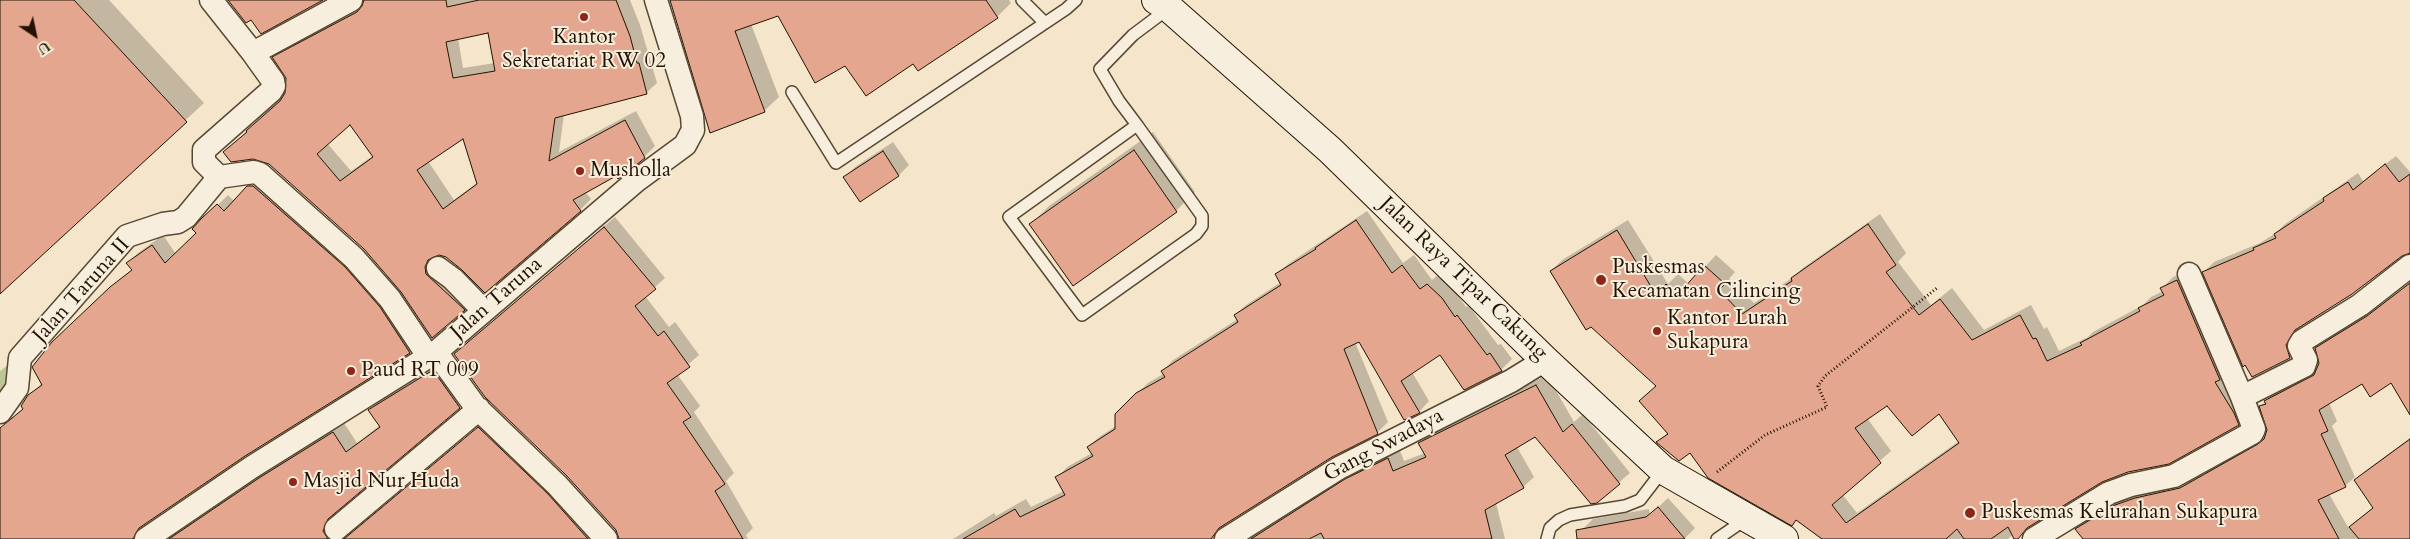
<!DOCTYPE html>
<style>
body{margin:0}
#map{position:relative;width:2410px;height:539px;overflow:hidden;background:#f5e5ca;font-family:Cardo,serif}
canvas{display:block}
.north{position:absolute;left:10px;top:10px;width:50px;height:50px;-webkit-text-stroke:4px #f8eedd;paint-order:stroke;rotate:146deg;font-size:14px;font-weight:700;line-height:20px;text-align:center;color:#221300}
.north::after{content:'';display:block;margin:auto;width:18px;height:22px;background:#221300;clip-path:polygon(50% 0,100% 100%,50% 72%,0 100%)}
</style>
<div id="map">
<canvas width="2410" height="539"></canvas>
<div class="north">U</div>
</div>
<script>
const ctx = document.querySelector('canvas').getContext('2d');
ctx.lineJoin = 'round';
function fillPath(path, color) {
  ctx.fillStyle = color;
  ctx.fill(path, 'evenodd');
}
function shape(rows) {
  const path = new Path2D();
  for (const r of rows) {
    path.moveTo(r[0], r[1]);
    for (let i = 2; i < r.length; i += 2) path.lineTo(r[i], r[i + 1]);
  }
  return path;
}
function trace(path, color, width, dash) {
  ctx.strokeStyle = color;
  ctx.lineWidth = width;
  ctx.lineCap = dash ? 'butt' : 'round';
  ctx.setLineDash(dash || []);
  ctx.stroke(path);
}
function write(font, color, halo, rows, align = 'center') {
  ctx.font = font + ' Cardo,serif';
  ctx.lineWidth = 4;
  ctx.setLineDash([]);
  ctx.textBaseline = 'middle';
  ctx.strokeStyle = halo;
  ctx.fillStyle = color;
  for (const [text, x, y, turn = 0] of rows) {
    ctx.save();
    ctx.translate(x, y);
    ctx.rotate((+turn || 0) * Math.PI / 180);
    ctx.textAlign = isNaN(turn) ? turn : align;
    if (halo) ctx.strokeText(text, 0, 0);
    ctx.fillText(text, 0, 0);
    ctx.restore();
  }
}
fillPath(shape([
 [12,362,10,390,0,403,0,371]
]), '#bbc597');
fillPath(shape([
 [0,0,109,0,204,103,0,292],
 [365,0,630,0,640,25,657,83,646,93,564,114,559,152,636,111,655,146,644,157,585,192,591,199,580,210,485,291,463,269,446,256,439,254,435,255,436,263,474,299,464,309,402,291,365,248,269,163,225,152,286,93,287,78,274,58,284,47,363,5],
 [490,31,495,63,463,68,458,38],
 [350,123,374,155,351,171,327,143],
 [463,137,478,182,454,200,428,161],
 [675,0,1009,0,1011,3,997,17,913,62,846,64,778,14,751,24,779,97,764,111],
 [1153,132,1195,192,1176,211,1073,284,1031,224,1049,206],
 [893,142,909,165,899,175,860,201,845,177,855,167],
 [2396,156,2410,172,2410,252,2401,255,2301,325,2295,334,2299,347,2290,357,2204,272,2214,262,2260,243,2276,233,2285,224,2358,173,2363,181],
 [258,176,263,176,420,341,409,352,244,455,146,522,143,528,149,539,0,539,0,436,3,427,24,408,29,396,42,383,64,332,132,269,128,263,138,253,163,235,176,254,198,233,194,229,228,195,234,201],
 [1367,211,1403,263,1414,255,1432,280,1439,274,1453,288,1466,307,1469,306,1498,345,1501,344,1512,359,1501,370,1464,388,1440,353,1412,372,1429,401,1419,412,1360,340,1355,342,1388,422,1377,433,1331,456,1226,522,1223,528,1225,536,1231,539,953,539,994,513,996,516,1026,499,1031,507,1064,491,1057,478,1067,467,1092,453,1088,447,1099,437,1116,426,1116,414,1148,383,1165,373,1163,371,1173,360,1238,319,1235,315,1246,305,1281,282,1277,274,1288,264],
 [1880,214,1906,253,1898,262,1931,305,1952,288,1984,330,2031,305,2044,329,2047,327,2059,351,2088,337,2093,332,2143,305,2151,297,2163,291,2162,288,2173,277,2188,270,2249,413,2238,424,2102,481,2032,524,2015,539,2013,539,2016,531,2008,539,1821,539,1797,519,1691,452,1679,460,1658,442,1668,432,1657,386,1551,271,1562,260,1628,220,1668,284,1678,274,1689,284,1716,255,1735,272,1729,279,1754,303,1792,278,1803,268],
 [1887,404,1939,412,1959,441,1857,513,1842,494,1891,451,1867,418],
 [615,217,665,278,645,296,669,327,675,322,699,355,677,374,700,406,694,412,734,473,726,481,753,528,746,535,748,539,619,539,617,530,455,354],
 [2410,282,2410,413,2391,381,2362,382,2329,403,2337,421,2332,426,2355,477,2345,486,2329,494,2348,527,2374,507,2356,480,2365,471,2410,438,2410,539,2084,539,2077,529,2086,520,2126,496,2191,478,2264,438,2268,430,2261,406,2266,401,2275,391,2317,369,2320,364,2316,349,2326,339,2379,306],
 [443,360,470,397,337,510,333,520,349,532,356,529,489,418,609,539,166,539,271,468,344,423,357,443,380,425,369,410,380,400],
 [1547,375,1574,422,1583,414,1630,473,1596,502,1535,436,1517,447,1534,477,1523,487,1496,503,1505,539,1246,539,1357,469,1399,448,1404,461,1425,453,1419,443,1430,433],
 [1668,498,1695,528,1684,539,1584,539,1582,530,1593,519,1649,509,1650,515]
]), '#0003');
const building = shape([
 [0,0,74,0,187,122,0,294,0,0],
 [228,0,323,0,261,34,251,20,246,23,228,0],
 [364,0,446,0,447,7,479,0,616,0,630,36,637,63,639,63,647,94,555,118,549,161,625,120,645,158,618,179,616,176,573,200,581,211,485,293,462,270,446,257,439,255,428,260,425,267,426,274,465,310,432,338,401,292,364,249,269,164,253,159,231,162,223,152,247,132,246,131,280,101,285,93,286,78,272,57,357,12,362,6,364,0],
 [488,33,495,71,453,78,446,42,488,33],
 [350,125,373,157,340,181,317,154,350,125],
 [463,139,477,184,443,209,417,170,463,139],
 [670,0,986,0,998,18,918,71,913,64,866,96,845,66,815,83,778,16,735,31,765,112,710,133,670,0],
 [1134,150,1177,212,1073,286,1029,224,1134,150],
 [883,151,899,176,860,202,843,177,883,151],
 [2385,164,2399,182,2410,174,2410,253,2402,256,2352,294,2295,330,2286,345,2290,358,2252,377,2245,365,2243,367,2202,272,2254,250,2253,248,2276,238,2274,234,2324,201,2323,198,2348,182,2353,190,2385,164],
 [247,186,253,186,345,267,380,307,410,353,245,456,139,528,133,539,0,539,0,428,23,409,21,406,28,395,42,385,32,367,52,342,110,287,132,270,126,263,152,245,165,263,196,233,192,229,201,219,217,204,224,211,247,186],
 [1356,220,1392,273,1402,265,1420,289,1427,284,1442,298,1455,317,1457,315,1487,355,1490,353,1502,371,1464,390,1440,355,1401,381,1420,413,1404,420,1359,342,1344,349,1378,434,1332,457,1219,528,1211,539,963,539,1015,509,1020,517,1065,495,1055,477,1093,456,1087,447,1115,429,1115,414,1136,393,1165,377,1161,371,1238,322,1234,315,1281,285,1275,274,1316,249,1315,248,1356,220],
 [1868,224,1896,265,1886,272,1919,315,1940,299,1972,340,2020,315,2033,339,2036,338,2047,361,2082,345,2080,343,2140,311,2138,308,2164,295,2160,288,2177,280,2220,380,2215,382,2234,413,2239,425,2169,464,2128,472,2102,482,2027,528,2018,539,2014,539,2008,527,1991,539,1964,539,1957,529,1946,539,1822,539,1796,520,1792,526,1708,478,1690,453,1679,461,1656,442,1668,434,1639,401,1656,386,1591,327,1586,330,1550,271,1617,230,1656,295,1666,284,1678,295,1704,265,1725,284,1719,290,1742,314,1792,281,1791,278,1868,224],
 [1887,406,1912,436,1939,414,1959,443,1846,523,1832,505,1881,463,1855,428,1887,406],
 [604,227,656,289,635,306,658,336,664,331,690,367,667,383,691,417,683,422,725,484,715,491,743,539,619,539,616,530,567,476,485,397,454,354,604,227],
 [2410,283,2410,415,2391,383,2370,397,2362,384,2319,410,2328,431,2321,434,2346,487,2318,500,2339,539,2083,539,2075,529,2115,505,2135,498,2180,488,2258,444,2264,439,2267,430,2259,406,2266,404,2264,401,2314,375,2319,363,2315,348,2367,316,2410,283],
 [433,370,460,408,328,519,323,531,328,539,169,539,259,478,333,432,346,452,380,427,368,410,433,370],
 [1536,385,1563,432,1572,424,1620,484,1597,503,1591,504,1535,437,1505,455,1524,488,1485,510,1492,539,1324,539,1321,533,1309,539,1251,539,1345,479,1388,458,1393,471,1426,457,1418,443,1536,385],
 [478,427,548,494,588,539,344,539,478,427],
 [2410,439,2410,539,2359,539,2349,527,2373,508,2354,480,2410,439],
 [1658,507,1685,539,1577,539,1576,530,1646,517,1658,507]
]);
fillPath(building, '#e4a68e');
trace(building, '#221300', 1);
const lane = shape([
 [1022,0,1045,23],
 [792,92,836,163,1066,9,1076,0],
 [1137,125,1009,217,1082,315,1196,234,1202,226,1202,216,1137,125,1119,101,1100,69,1133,35,1169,8],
 [1547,539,1550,528,1559,520,1570,515,1625,506,1640,500,1663,470],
 [1717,539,1746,519]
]);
const street = shape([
 [253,53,351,0],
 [219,177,254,172,260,174,354,258,390,299,428,356],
 [438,268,453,279,483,310],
 [2189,274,2242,397],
 [436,352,475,406,557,485,606,539],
 [0,412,17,388,20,358,127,236,163,224,178,222,186,217,219,177,204,162,204,150,271,91,274,86,273,81,253,53,211,0],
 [336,529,479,409],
 [146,539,252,467,436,352,636,181,685,145,693,130,692,116,656,0],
 [1226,539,1339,468,1511,381,1545,360],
 [2034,539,2109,493,2131,485,2174,476,2252,433,2254,429,2242,397,2304,366,2306,360,2299,346,2302,341,2360,305,2410,266]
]);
const secondary = shape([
 [1156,0,1169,8,1330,150,1545,360,1663,470,1784,539]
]);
trace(lane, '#574832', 14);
trace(street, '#574832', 25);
trace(secondary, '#221300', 30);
trace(shape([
 [1717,472,1765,435,1827,407,1818,386,1825,376,1937,288]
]), '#221300', 3, [1, 2.5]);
trace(lane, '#f8eedd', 11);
trace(street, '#f8eedd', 22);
trace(secondary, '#f8eedd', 28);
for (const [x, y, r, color] of [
 [584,17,5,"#8f2418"],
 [580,171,5,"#8f2418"],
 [1601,280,6,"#8f2418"],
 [1657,331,5,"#8f2418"],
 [351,371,5,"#8f2418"],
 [293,482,5,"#8f2418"],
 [1970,513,6,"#8f2418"]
]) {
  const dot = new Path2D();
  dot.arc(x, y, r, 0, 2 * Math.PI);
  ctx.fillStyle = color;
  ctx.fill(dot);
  trace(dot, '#f8eedd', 2);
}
write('21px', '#221300', '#f8eedd', [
 ["Kantor",584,38,"center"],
 ["Sekretariat RW 02",584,62,"center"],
 ["Musholla",590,171],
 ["Puskesmas",1612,268],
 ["Kecamatan Cilincing",1612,292],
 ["Kantor Lurah",1667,319],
 ["Sukapura",1667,343],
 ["Paud RT 009",361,371],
 ["Masjid Nur Huda",303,482],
 ["Puskesmas Kelurahan Sukapura",1981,513]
], 'left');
write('21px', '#221300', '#f8eedd', [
 ["Jalan Raya Tipar Cakung",1463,279,44],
 ["Jalan Taruna II",82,291,-48],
 ["Jalan Taruna",497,299,-41],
 ["Gang Swadaya",1384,446,-28]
]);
</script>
